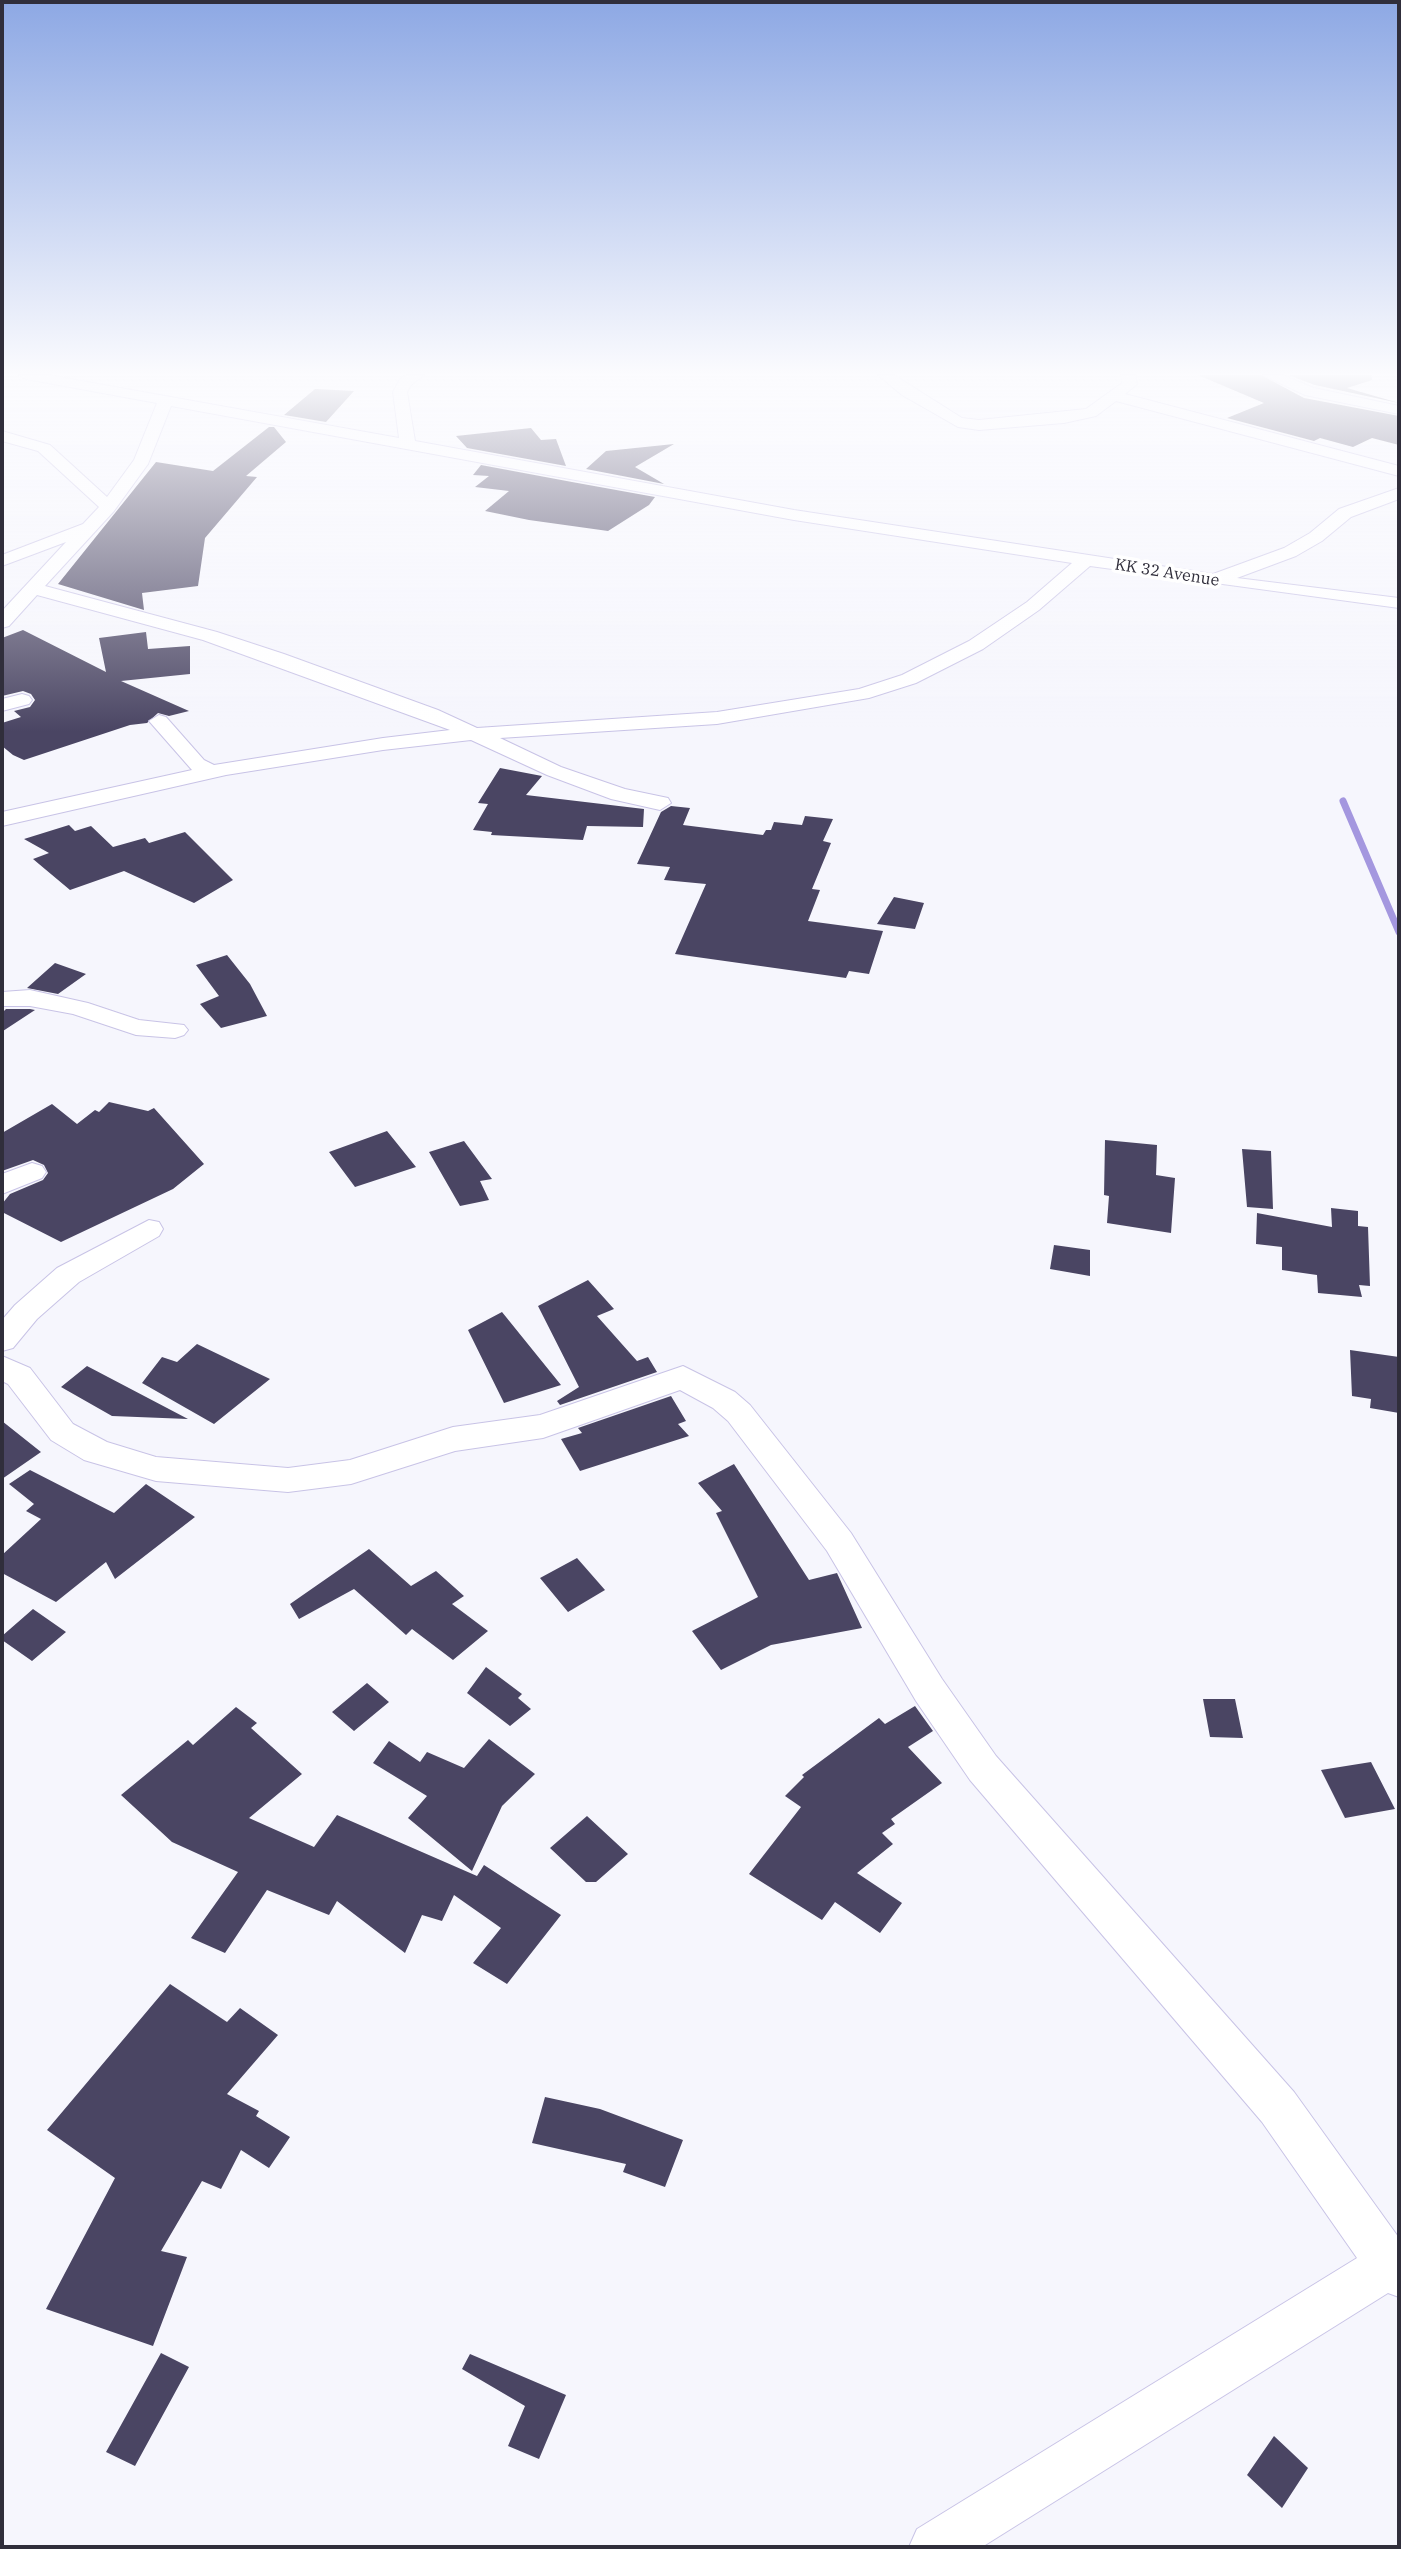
<!DOCTYPE html>
<style>
body{margin:0}
#map{position:relative;width:1401px;height:2549px;overflow:hidden;background:#f6f6fd;font-family:"IBM Plex Serif",serif}
canvas{display:block}
.frame{position:absolute;inset:0;border:4px solid #302e3b;pointer-events:none}
</style>
<div id="map">
<canvas width="1401" height="2549"></canvas>
<div class="frame"></div>
</div>
<script>
const ctx = document.querySelector('canvas').getContext('2d');
ctx.lineJoin = 'round';
function shape(rows) {
  const path = new Path2D();
  for (const r of rows) {
    path.moveTo(r[0], r[1]);
    for (let i = 2; i < r.length; i += 2) path.lineTo(r[i], r[i + 1]);
  }
  return path;
}
function trace(path, color, width, dash) {
  ctx.strokeStyle = color;
  ctx.lineWidth = width;
  ctx.lineCap = dash ? 'butt' : 'round';
  ctx.setLineDash(dash || []);
  ctx.stroke(path);
}
function fillPath(path, color) {
  ctx.fillStyle = color;
  ctx.fill(path, 'evenodd');
}
function write(font, color, halo, rows, align = 'center') {
  ctx.font = font + ' "IBM Plex Serif",serif';
  ctx.lineWidth = 7;
  ctx.setLineDash([]);
  ctx.textBaseline = 'middle';
  ctx.strokeStyle = halo;
  ctx.fillStyle = color;
  for (const [text, x, y, turn = 0] of rows) {
    ctx.save();
    ctx.translate(x, y);
    ctx.rotate((+turn || 0) * Math.PI / 180);
    ctx.textAlign = isNaN(turn) ? turn : align;
    if (halo) ctx.strokeText(text, 0, 0);
    ctx.fillText(text, 0, 0);
    ctx.restore();
  }
}
trace(shape([
 [1343,801,1399,932]
]), '#a497df', 7);
fillPath(shape([
 [1198,375,1261,375,1304,398,1399,416,1399,445,1372,438,1353,447,1320,438,1314,441,1227,418,1264,403],
 [1288,375,1371,375,1372,380,1347,388,1399,403,1315,385],
 [315,389,354,391,326,422,284,415],
 [269,427,274,427,286,442,246,476,257,477,205,538,198,586,142,593,144,610,58,584,156,462,213,471],
 [531,428,541,440,556,439,566,466,467,448,456,436],
 [674,444,635,467,664,484,586,469,606,451],
 [481,465,572,482,655,497,649,505,608,531,529,520,485,511,509,491,475,487,489,476,473,475],
 [23,630,106,672,99,638,146,632,148,649,190,646,190,674,121,681,189,711,169,716,158,713,147,723,130,725,24,760,13,755,2,746,2,723,21,717,14,711,30,707,35,700,31,694,23,691,2,696,2,638],
 [500,768,542,776,526,795,644,809,643,827,587,826,583,840,491,835,492,832,473,830,488,804,478,803],
 [671,806,690,808,683,825,763,835,766,830,771,830,774,822,802,825,805,816,833,819,823,841,831,843,812,889,820,890,808,921,883,931,869,974,849,971,846,978,675,954,706,884,664,880,670,867,637,864,661,812],
 [69,825,75,831,91,826,113,847,145,838,149,843,185,832,233,880,194,903,124,871,70,890,33,859,49,853,24,839],
 [894,897,924,903,915,929,877,924],
 [227,955,250,984,267,1016,221,1028,200,1004,219,996,196,965],
 [55,963,86,974,58,994,27,988],
 [6,1009,30,1009,35,1010,3,1031,2,1013],
 [109,1102,148,1111,154,1108,204,1164,173,1189,61,1242,2,1212,2,1204,10,1194,43,1180,48,1173,44,1165,33,1160,2,1171,2,1133,52,1104,77,1124,95,1110,99,1112],
 [387,1131,416,1167,355,1187,329,1152],
 [1105,1140,1157,1145,1156,1175,1175,1178,1171,1233,1107,1223,1109,1196,1104,1195],
 [464,1141,492,1179,480,1181,489,1200,460,1206,429,1152],
 [1242,1149,1271,1151,1273,1209,1247,1207],
 [1331,1208,1358,1211,1358,1226,1368,1227,1370,1286,1359,1285,1362,1297,1318,1293,1317,1275,1282,1270,1282,1247,1256,1244,1257,1213,1332,1227],
 [1054,1245,1090,1250,1090,1276,1050,1269],
 [588,1280,614,1309,597,1316,637,1361,648,1357,657,1372,560,1405,557,1401,579,1387,538,1306],
 [502,1312,561,1385,504,1403,468,1330],
 [197,1344,270,1379,214,1424,142,1383,162,1357,177,1362],
 [1350,1350,1399,1357,1399,1413,1370,1408,1371,1399,1352,1396],
 [87,1366,188,1419,112,1416,61,1387],
 [671,1396,686,1421,678,1424,689,1436,580,1471,561,1439,582,1433,578,1428],
 [2,1421,41,1452,2,1479],
 [734,1464,809,1580,837,1573,862,1628,771,1645,721,1670,692,1631,758,1597,716,1513,722,1511,698,1483],
 [30,1470,114,1513,146,1484,195,1517,115,1579,106,1562,56,1602,2,1573,2,1555,41,1519,26,1511,34,1504,9,1484],
 [369,1549,411,1586,436,1571,464,1596,452,1604,488,1631,453,1660,412,1629,406,1635,354,1589,299,1619,290,1604],
 [577,1558,605,1590,568,1612,540,1578],
 [33,1609,66,1632,32,1661,2,1640,2,1636],
 [486,1667,522,1694,518,1698,531,1709,510,1726,467,1693],
 [367,1683,389,1702,354,1731,332,1712],
 [1203,1699,1235,1699,1243,1738,1210,1737],
 [915,1706,933,1731,908,1747,942,1783,891,1819,895,1824,882,1833,893,1844,857,1873,902,1903,880,1933,835,1902,822,1920,749,1874,801,1807,785,1796,804,1777,802,1775,879,1718,885,1724],
 [236,1707,257,1723,251,1728,302,1774,249,1818,314,1847,337,1815,477,1876,484,1865,561,1915,507,1984,473,1963,501,1928,454,1895,442,1921,422,1915,405,1953,337,1901,329,1915,267,1890,225,1953,191,1938,238,1872,172,1842,121,1795,188,1740,193,1745],
 [489,1739,535,1774,502,1806,472,1871,408,1818,427,1796,373,1763,389,1741,420,1762,427,1752,464,1768],
 [1371,1762,1395,1809,1345,1818,1321,1770],
 [587,1816,628,1854,596,1882,586,1882,550,1848],
 [170,1984,227,2022,240,2008,278,2035,227,2094,259,2111,256,2116,290,2137,269,2168,241,2150,221,2189,202,2181,161,2251,187,2257,153,2346,46,2309,115,2178,47,2130],
 [545,2097,600,2109,683,2140,665,2187,623,2172,626,2164,532,2143],
 [161,2353,189,2367,135,2466,106,2452],
 [470,2354,566,2395,539,2459,508,2446,525,2406,462,2369],
 [1274,2436,1308,2468,1282,2508,1247,2475]
]), '#4a4563');
const minor = shape([
 [19,375,48,375,399,438,393,392,400,379,407,375,424,375,411,385,407,392,415,441,794,510,1213,574,1284,548,1310,533,1339,509,1399,488,1399,499,1351,517,1322,541,1296,556,1237,578,1399,598,1399,608,1090,566,1039,610,983,649,916,683,869,698,717,724,500,738,561,767,625,789,668,798,671,803,660,810,611,799,547,775,471,740,383,750,226,775,2,826,2,812,192,770,149,721,159,715,166,717,204,760,214,765,383,738,450,730,203,640,37,595,9,626,2,628,2,611,66,542,2,566,2,555,83,524,99,507,38,451,2,441,2,431,50,445,107,497,134,460,157,403,26,379,19,375],
 [171,406,794,520,1072,563,1027,602,969,641,902,675,859,689,717,712,477,728,438,710,284,654,217,632,45,586,114,511,148,464,171,406],
 [878,375,894,375,962,418,979,420,1086,409,1122,383,1121,375,1135,375,1137,384,1125,394,1399,466,1399,476,1116,401,1096,416,1064,423,979,430,958,427,902,395,878,375],
 [1263,375,1282,375,1314,388,1399,406,1399,414,1305,395,1263,375],
 [22,694,29,696,32,700,29,704,2,711,2,699,22,694],
 [30,990,88,1003,139,1020,184,1025,188,1030,184,1035,175,1038,136,1035,73,1014,30,1006,2,1006,2,992,30,990],
 [32,1163,42,1166,46,1172,42,1178,2,1194,2,1174,32,1163],
 [149,1220,159,1222,163,1229,159,1236,79,1282,37,1319,13,1348,2,1351,2,1320,15,1305,57,1268,149,1220],
 [2,1356,30,1368,73,1424,107,1442,156,1457,288,1468,350,1460,453,1427,540,1415,683,1366,735,1392,750,1405,851,1533,942,1679,996,1756,1294,2092,1399,2238,1399,2297,1388,2293,982,2547,909,2547,917,2529,1357,2258,1262,2122,970,1780,916,1701,827,1551,728,1421,713,1408,680,1390,543,1438,455,1451,351,1484,288,1492,156,1481,84,1460,51,1440,8,1384,2,1381,2,1356]
]);
trace(minor, '#c8c3e6', 2);
fillPath(minor, '#fff');
const sky = ctx.createLinearGradient(0, 0, 0, 732);
sky.addColorStop(0, '#8da8e4');
sky.addColorStop(0.51, '#fbfbfe');
sky.addColorStop(1, '#fbfbfe00');
ctx.fillStyle = sky;
ctx.fillRect(0, 0, 1401, 732);
write('16px', '#302e3b', '#fff', [
 ["KK 32 Avenue",1167,573,9]
]);
</script>
